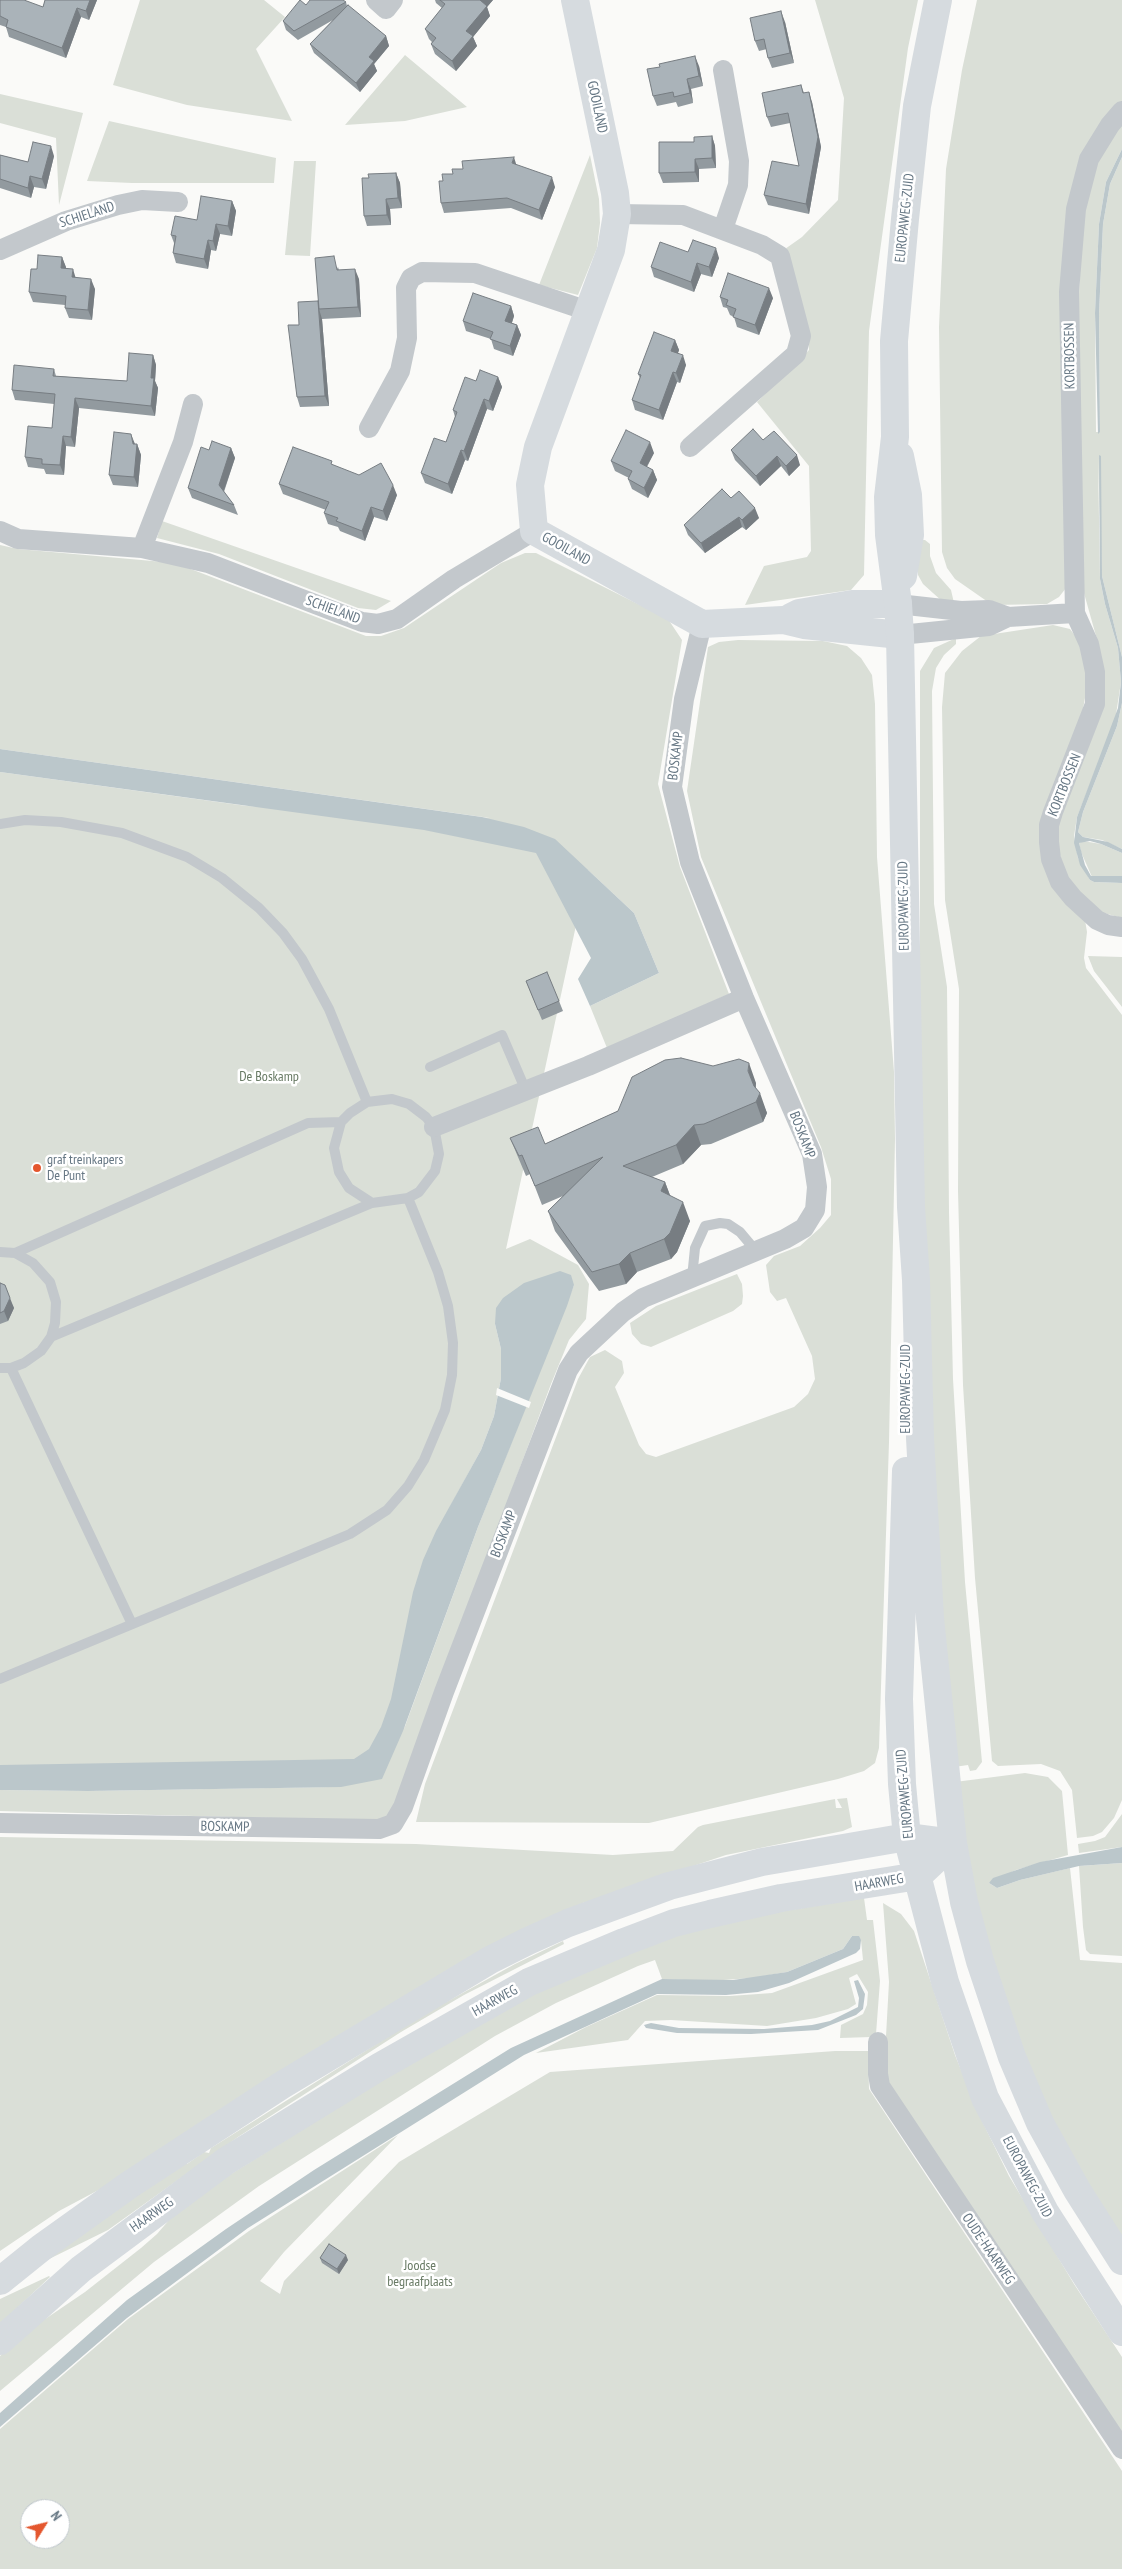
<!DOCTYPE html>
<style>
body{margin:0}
#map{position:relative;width:1122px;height:2569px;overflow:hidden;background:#fafaf8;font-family:"PT Sans Narrow",sans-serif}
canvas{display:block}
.north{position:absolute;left:20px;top:2499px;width:50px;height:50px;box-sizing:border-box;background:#fff;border:1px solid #c1c8cd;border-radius:50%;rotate:54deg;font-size:14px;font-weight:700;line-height:20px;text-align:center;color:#657683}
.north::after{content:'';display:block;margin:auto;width:18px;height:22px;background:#e4572e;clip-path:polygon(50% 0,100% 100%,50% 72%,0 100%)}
</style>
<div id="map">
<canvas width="1122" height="2569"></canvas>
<div class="north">N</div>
</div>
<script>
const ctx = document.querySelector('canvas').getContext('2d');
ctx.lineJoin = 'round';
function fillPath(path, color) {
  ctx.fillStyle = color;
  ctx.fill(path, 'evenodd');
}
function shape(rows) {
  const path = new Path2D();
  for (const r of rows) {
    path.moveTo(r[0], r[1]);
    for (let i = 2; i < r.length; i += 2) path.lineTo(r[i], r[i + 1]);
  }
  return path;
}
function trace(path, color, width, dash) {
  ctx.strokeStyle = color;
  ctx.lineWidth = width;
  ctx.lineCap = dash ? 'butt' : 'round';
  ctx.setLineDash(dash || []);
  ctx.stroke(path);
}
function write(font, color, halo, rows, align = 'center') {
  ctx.font = font + ' "PT Sans Narrow",sans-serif';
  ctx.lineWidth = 5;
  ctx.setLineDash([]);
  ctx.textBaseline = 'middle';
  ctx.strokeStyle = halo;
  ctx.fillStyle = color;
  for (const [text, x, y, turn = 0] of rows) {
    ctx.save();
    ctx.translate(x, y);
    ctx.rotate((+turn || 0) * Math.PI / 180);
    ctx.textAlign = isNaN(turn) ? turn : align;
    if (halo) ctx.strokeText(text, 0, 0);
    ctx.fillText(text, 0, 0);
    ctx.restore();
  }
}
fillPath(shape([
 [140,0,264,0,285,17,256,49,292,121,187,105,113,85],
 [815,0,918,0,908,48,869,331,864,575,851,590,745,605,764,566,807,557,811,551,809,466,757,402,809,350,808,338,785,249,802,237,838,200,844,98],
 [977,0,1122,0,1122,101,1105,118,1082,156,1066,588,1059,597,1047,604,995,605,988,602,955,579,947,568,942,552,939,327,946,169,962,70],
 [405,55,467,107,405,121,345,125],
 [0,94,83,113,59,205,56,138,0,123],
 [109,121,276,158,274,183,132,183,87,181],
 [1122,123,1122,149,1106,182,1099,224,1095,313,1096,432,1100,432,1099,314,1103,224,1110,184,1122,157,1122,657,1102,576,1098,458,1100,579,1105,604,1118,648,1121,682,1115,721,1077,817,1074,836,1078,858,1090,880,1094,882,1122,883,1122,918,1100,912,1070,882,1063,867,1056,838,1098,643,1082,586,1078,321,1081,238,1084,212,1095,165],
 [590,155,599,199,600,223,597,248,578,295,539,285],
 [294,161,316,161,310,256,285,255],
 [162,521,391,601,376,610,358,608,219,554,157,538],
 [916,540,925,540,930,544,930,556,936,573,951,590,954,603,943,602,923,584,918,575],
 [0,545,18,549,175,563,366,636,381,636,404,628,501,563,525,553,536,553,668,619,682,640,658,784,680,867,729,994,607,1048,590,1006,659,973,634,913,588,870,506,1249,530,1239,578,1265,589,1284,586,1319,569,1340,551,1384,389,1821,0,1811,0,1790,88,1791,330,1787,0,1774,0,772,247,806,490,818,0,749],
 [574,1285,478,1527,404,1729,451,1505,481,1450,494,1416,501,1378,501,1349,495,1324],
 [1053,625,1070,629,1080,642,1086,671,1085,698,1083,709,1043,816,1085,920,1087,932,1084,958,1086,968,1122,1015,1122,1800,1114,1818,1102,1832,1093,1836,1077,1838,1072,1790,1060,1771,1041,1764,998,1766,992,1761,975,1578,963,1385,958,1191,959,989,945,900,942,707,945,673,962,651,981,636],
 [956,638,956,644,944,655,936,668,932,691,934,904,947,987,949,1212,953,1379,965,1582,982,1762,976,1770,970,1771,968,1765,954,1767,930,1508,920,1070,920,671,934,648],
 [738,640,823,641,847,646,861,658,872,675,875,704,877,857,894,1072,895,1139,889,1442,879,1748,875,1763,864,1771,838,1779,649,1823,416,1822,425,1784,578,1379,590,1357,605,1350,622,1361,624,1373,615,1387,639,1445,646,1454,656,1457,794,1407,808,1394,815,1379,812,1356,786,1298,777,1301,770,1292,766,1265,774,1256,800,1246,820,1228,831,1215,831,1179,821,1147,701,857,687,791,708,647,719,642],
 [1122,703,1122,849,1102,840,1083,837,1078,832,1083,812,1117,726],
 [1083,841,1101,844,1122,853,1122,876,1092,877,1081,852,1079,843],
 [1088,956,1122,957,1122,1007,1094,971],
 [737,1274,742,1284,743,1296,742,1304,733,1311,651,1347,641,1344,632,1334,630,1323,656,1306],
 [1025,1773,1048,1777,1062,1791,1068,1855,1016,1870,989,1883,997,1888,1020,1880,1070,1868,1080,1960,1122,1963,1122,2241,1098,2204,1053,2120,1021,2046,980,1916,955,1782],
 [847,1798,852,1827,843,1831,726,1855,583,1903,125,2176,59,2211,0,2251,0,1837,416,1844,613,1855,673,1851,698,1827,703,1825,835,1799,836,1808,842,1808,837,1799],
 [1122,1814,1122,1847,1079,1853,1078,1844,1095,1841,1105,1837],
 [1122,1863,1122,1956,1090,1954,1086,1950,1083,1927,1079,1866],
 [864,1898,867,1920,873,1920,880,1981,876,2034,871,2037,840,2038,841,2025,863,2014,867,2005,868,1992,857,1974,849,1978,856,2004,848,2009,816,2018,767,2026,671,2020,645,2021,628,2040,536,2053,586,2027,657,1995,730,1996,772,1993,863,1960,861,1940,852,1936,843,1949,787,1972,752,1978,709,1981,662,1979,655,1960,638,1966,556,2003,495,2036,259,2186,154,2262,0,2391,0,2356,29,2330,85,2292,141,2248,157,2234,176,2212,223,2179,418,2058,549,1985,699,1925],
 [883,1903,901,1914,914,1931,955,2055,981,2119,1009,2176,1074,2284,1122,2357,1122,2437,886,2081,886,2036,889,1982],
 [563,1941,564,1944,464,1995,401,2032,238,2137,108,2230,43,2262,95,2224,185,2163,187,2164,204,2152,209,2153,211,2148,421,2016,515,1964],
 [835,2051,868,2051,869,2089,1122,2471,1122,2569,0,2569,0,2429,128,2319,249,2231,398,2135,284,2252,260,2281,280,2294,284,2281,399,2162,550,2072],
 [30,2509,60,2509,60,2539,30,2539],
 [49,2276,50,2277,0,2324,0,2299]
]), '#dadfd7');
fillPath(shape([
 [1122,149,1122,157,1110,184,1103,224,1099,314,1100,432,1098,434,1095,313,1099,224,1106,182],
 [1099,455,1101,456,1102,576,1122,657,1122,703,1117,726,1083,812,1078,832,1083,837,1108,842,1122,849,1122,853,1101,844,1090,841,1079,843,1085,865,1091,876,1122,876,1122,883,1094,882,1090,880,1080,865,1074,843,1077,817,1118,708,1121,682,1118,648,1105,604,1100,579],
 [0,749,482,817,524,827,555,839,634,913,659,973,590,1006,578,979,591,958,536,853,424,830,0,772],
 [560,1271,571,1275,574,1285,567,1306,478,1527,403,1731,382,1779,341,1787,88,1791,0,1790,0,1765,354,1759,369,1749,381,1727,391,1699,413,1592,423,1560,436,1531,481,1450,494,1416,501,1378,501,1349,495,1324,496,1308,503,1298,524,1283],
 [1122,1847,1122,1863,1079,1866,1020,1880,997,1888,989,1883,993,1878,1040,1862],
 [852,1936,859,1936,861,1940,860,1949,856,1953,789,1983,758,1992,726,1995,657,1994,524,2055,248,2228,127,2318,0,2427,0,2413,127,2300,226,2229,314,2170,511,2048,662,1979,733,1980,787,1972,843,1949],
 [858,1980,865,1994,863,2009,856,2015,818,2030,751,2034,677,2033,646,2028,644,2025,651,2023,679,2028,764,2029,812,2025,830,2021,858,2007,859,1998,854,1981]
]), '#bbc7cb');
fillPath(shape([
 [497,1388,531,1402,529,1408,496,1395]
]), '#fafaf8');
trace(shape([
 [0,824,25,820,61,822,122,833,187,857,222,878,259,908,283,933,302,959,329,1009,367,1102],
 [430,1067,502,1035,526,1091],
 [392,1099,409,1104,426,1117,434,1127,439,1154,435,1171,419,1192,408,1198,372,1203,349,1188,339,1172,334,1148,341,1122,350,1113,367,1102,392,1099],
 [0,1252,15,1253,33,1263,50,1282,56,1302,55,1323,51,1337,41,1351,24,1363,11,1368,0,1368],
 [15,1253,308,1123,341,1122],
 [692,1278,695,1248,705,1226,720,1223,728,1224,740,1232,756,1251],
 [51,1337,372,1203],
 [11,1368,132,1624],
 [0,1679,350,1534,387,1510,408,1486,424,1460,445,1410,452,1375,453,1343,448,1306,438,1272,408,1198]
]), '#c3c8cc', 10);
trace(shape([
 [376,0,386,9,393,0],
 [723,70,739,161,738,185,723,229],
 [1122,111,1110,125,1089,159,1076,209,1069,292,1075,613,1089,644,1095,672,1095,704,1053,812,1049,825,1049,842,1051,859,1060,882,1073,898,1097,920,1108,925,1122,927],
 [617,214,683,215,762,245,780,256,801,336,796,354,690,447],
 [0,250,66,221,118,205,142,200,178,202],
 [369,428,400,371,407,338,406,288,411,278,422,272,475,273,588,311],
 [0,531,18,539,142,548,208,563,362,622,378,624,397,619,454,579,534,531],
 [142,548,183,442,193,404],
 [898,604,961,611,989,610,1008,617],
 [900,635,989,626,1008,617,1075,613],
 [434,1127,588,1066,744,998],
 [0,1823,379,1829,393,1824,403,1807,444,1692,568,1370,579,1353,623,1312,643,1298,785,1239,804,1228,815,1210,817,1187,812,1154,744,998,690,862,672,787,684,699,702,624],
 [878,2042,878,2074,880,2086,1122,2449]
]), '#c3c8cc', 20);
trace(shape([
 [575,0,615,193,617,214,611,250,538,447,530,485,534,531,702,624,783,620,804,625,900,635],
 [791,617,799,613,852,604,898,604]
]), '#d6dbdf', 28);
trace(shape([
 [938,0,917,106,905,219,894,341,895,437,888,497,889,535,898,604,900,635,911,1207,916,1280,920,1438,930,1618,953,1843,964,1902,980,1961,1012,2057,1040,2123,1077,2190,1122,2261],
 [900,456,908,495,910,535,903,576],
 [906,1471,899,1699,902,1784,907,1837,945,1982,985,2098,1045,2212,1122,2332],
 [0,2281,41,2248,129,2185,282,2085,490,1960,528,1941,568,1923,669,1886,762,1862,907,1837,953,1843],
 [0,2341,81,2269,226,2161,379,2067,529,1982,624,1942,674,1923,710,1914,781,1898,918,1876,953,1843]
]), '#d6dbdf', 28);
fillPath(shape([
 [0,0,43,7,45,0,97,0,89,20,81,17,66,58,9,37,6,27,0,25],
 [435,0,493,0,487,7,490,16,473,37,477,46,456,71,435,54,431,44,432,42,429,39,425,29,442,8,436,3],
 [346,2,347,6,386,36,389,46,374,64,377,71,360,92,314,53,310,44,333,20,298,40,286,30,283,21,306,5],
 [785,22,794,63,772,68,768,58,767,49,759,51,755,41],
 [699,66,703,86,691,89,693,103,678,107,676,102,657,106,653,96],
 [801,85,804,93,812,102,821,147,809,214,768,205,764,195,799,166,790,123,771,127,767,117],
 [712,136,715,146,716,168,699,169,699,182,663,183,659,173,694,142],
 [0,155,28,162,54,156,46,189,34,187,31,198,0,188],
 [516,165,555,187,542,220,511,208,444,213,441,203,443,181,453,174],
 [396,173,400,183,402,208,390,209,391,225,367,226,364,216,369,178],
 [232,201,236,211,232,236,220,234,216,251,211,250,208,269,176,263,173,253,174,243,171,235],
 [688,252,719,258,712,277,701,274,694,292,654,277,651,267],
 [62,257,66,268,76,278,95,289,92,320,69,318,65,308,65,305,33,302,29,292,37,269],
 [338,267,339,270,359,279,361,317,322,319,329,406,300,407,297,397,299,325,318,301],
 [720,297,773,298,759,335,737,327,734,317,730,315,727,308,723,307],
 [511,306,514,316,512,323,517,325,521,335,513,356,494,349,491,339,466,331,463,321],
 [675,340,679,350,678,353,686,365,680,383,677,382,663,420,635,410,632,400,640,378,638,374],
 [153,355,156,365,155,381,158,388,155,416,79,408,75,447,66,446,64,475,46,474,44,469,28,467,25,457,52,428,54,404,15,400,12,390,54,369,56,376,127,381],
 [498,377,502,387,493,411,487,409,468,461,465,460,452,494,425,483,421,473,446,442,455,417,453,410,476,381],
 [763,440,800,465,789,476,781,466,760,486,735,460,731,450],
 [135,444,137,444,141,455,138,487,113,485,109,475],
 [231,448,235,458,224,492,234,505,238,515,192,498,188,488,209,450],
 [654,453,647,467,653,470,657,480,648,498,632,489,628,479,629,478,615,471,611,461],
 [333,465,397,495,387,521,374,517,365,541,340,531,338,527,328,524,324,513,326,510,283,494,279,484],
 [731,498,759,518,746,530,742,527,705,553,688,535,684,525],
 [526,981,559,1001,563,1011,542,1020],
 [713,1066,756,1083,756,1088,767,1113,763,1122,711,1144,701,1145,683,1164,652,1177,665,1182,670,1195,690,1221,677,1252,671,1259,637,1272,626,1284,599,1291,555,1231,548,1211,563,1196,542,1205,530,1174,526,1176,510,1138,545,1144,618,1111],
 [0,1283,14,1308,8,1321,0,1324],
 [320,2258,348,2260,339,2274,322,2263]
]), '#929a9f');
fillPath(shape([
 [90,0,97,0,89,20,86,11],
 [480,0,493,0,487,7,490,16,473,37,477,46,456,71,452,61],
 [77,8,81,17,66,58,62,48],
 [781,11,785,22,794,63,790,53],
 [386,36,389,46,374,64,377,71,360,92,356,83,369,57],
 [695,56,699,66,703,86,699,76],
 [687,79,691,89,693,103,690,93],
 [809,92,812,102,821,147,809,214,806,204],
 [712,136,715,146,716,168,712,158],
 [51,146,54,156,46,189,42,179],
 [514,157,517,167,512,163],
 [695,159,699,169,699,182,695,172],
 [396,173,400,183,402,208,398,198],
 [30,176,34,187,31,198,28,188],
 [552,177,555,187,542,220,539,210],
 [386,199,390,209,391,225,387,215],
 [232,201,236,211,232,236,228,226],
 [216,224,220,234,216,251,213,241],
 [208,240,211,250,208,269,204,259],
 [716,248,719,258,712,277,709,267],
 [62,257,66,267,65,278,61,268],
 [697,263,701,274,694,292,691,282],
 [73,269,76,279,72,277],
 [355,269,359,279,361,317,358,307],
 [91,279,95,289,92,320,88,310],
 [769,288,773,298,759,335,755,325],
 [511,306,514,316,509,331,505,321],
 [319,309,322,319,329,406,325,396],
 [517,325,521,335,513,356,510,346],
 [675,340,679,350,675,361,671,351],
 [153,355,156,365,155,381,158,388,155,416,151,406,151,378],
 [683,355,686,365,680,383,676,373],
 [673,372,677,382,663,420,659,410],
 [498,377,502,387,493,411,489,401],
 [75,398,79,408,75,447,71,437],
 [484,399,487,409,468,461,464,451],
 [131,434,135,444,136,453,137,444,141,455,138,487,134,477,133,444],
 [63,436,66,446,64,475,60,465],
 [650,442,654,453,643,473,640,463],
 [231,448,235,458,222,496,219,485],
 [461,450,465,460,452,494,448,484],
 [797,455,800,465,789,476,786,466],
 [777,456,781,466,760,486,756,476],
 [653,470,657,480,648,498,644,488],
 [393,485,397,495,387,521,383,511],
 [371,507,374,517,365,541,362,531],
 [755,508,759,518,746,530,742,520],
 [739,517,742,527,705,553,701,543],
 [749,1063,756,1083,755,1091,748,1071],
 [760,1093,767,1113,763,1122,756,1102],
 [694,1125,701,1145,683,1164,676,1145],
 [665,1182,672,1201,661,1191],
 [683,1202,690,1221,677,1252,671,1259,664,1239],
 [630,1253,637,1272,626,1284,619,1264],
 [10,1298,14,1308,8,1321,4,1311],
 [346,2255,348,2260,339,2274,337,2269]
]), '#777d82');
const building = shape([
 [0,0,24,0,43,7,45,0,90,0,86,11,77,8,62,48,6,27,8,20,0,16,0,0],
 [300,0,306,5,310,0,343,0,346,2,294,31,283,21,300,0],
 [440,0,481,0,480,0,487,6,466,31,473,36,452,61,431,44,436,38,425,29,445,4,440,0],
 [348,5,386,36,369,57,374,61,356,83,310,44,348,5],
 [781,11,790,53,768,58,764,39,755,41,750,18,781,11],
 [695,56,699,76,687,79,690,93,674,97,673,92,653,96,647,69,660,67,659,64,695,56],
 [801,85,803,93,809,92,818,137,806,204,764,195,772,161,799,166,788,113,767,117,762,93,801,85],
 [712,136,712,158,695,159,695,172,659,173,659,142,694,142,694,137,712,136],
 [33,142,51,146,42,179,30,176,28,188,0,179,0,155,28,162,33,142],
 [514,157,512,163,552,177,539,210,507,198,441,203,439,181,443,181,442,174,453,174,452,169,463,169,462,161,514,157],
 [396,173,398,198,386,199,387,215,364,216,362,178,369,178,368,174,396,173],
 [201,196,232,201,228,226,216,224,213,241,208,240,204,259,173,253,176,236,171,235,175,216,197,220,201,196],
 [693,240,716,248,709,267,697,263,691,282,651,267,660,242,688,252,693,240],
 [38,255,62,257,61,268,73,269,72,277,91,279,88,310,65,308,66,296,29,292,31,269,37,269,38,255],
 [334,256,337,270,355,269,358,307,319,309,315,258,334,256],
 [728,273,769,288,755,325,733,317,736,309,726,305,728,300,720,297,728,273],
 [473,293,511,306,505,321,517,325,510,346,490,339,493,332,463,321,473,293],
 [318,301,325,396,297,397,288,325,299,325,298,302,318,301],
 [654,332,675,340,671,351,683,355,676,373,673,372,659,410,632,400,641,375,638,374,654,332],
 [129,353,153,355,151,378,154,378,151,406,75,398,71,437,63,436,60,465,42,464,42,459,25,457,28,426,52,428,55,394,12,390,14,365,54,369,53,376,127,381,129,353],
 [480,370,498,377,489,401,484,399,464,451,461,450,448,484,421,473,434,438,446,442,457,412,453,410,465,377,476,381,480,370],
 [753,429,763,440,774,431,797,455,786,466,777,456,756,476,731,450,753,429],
 [626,430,650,442,640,463,653,470,644,488,628,479,632,471,611,461,626,430],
 [114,432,131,434,133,444,137,444,134,477,109,475,114,432],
 [212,441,231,448,219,485,234,505,188,488,201,447,209,450,212,441],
 [293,447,332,461,331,464,359,475,381,463,393,485,383,511,371,507,362,531,336,521,338,518,324,513,329,502,279,484,293,447],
 [722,489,731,498,739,491,755,508,742,520,739,517,701,543,684,525,722,489],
 [547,972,559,1001,538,1010,526,981,547,972],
 [681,1058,713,1066,739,1059,749,1063,748,1071,754,1086,760,1093,756,1102,704,1124,694,1125,676,1145,623,1166,665,1182,661,1191,683,1202,670,1233,664,1239,630,1253,619,1264,592,1272,548,1211,603,1157,535,1186,522,1155,519,1156,510,1138,538,1127,545,1144,618,1111,632,1077,665,1060,681,1058],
 [0,1283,5,1285,10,1298,4,1311,0,1313,0,1283],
 [329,2244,346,2255,337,2269,320,2258,329,2244]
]);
fillPath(building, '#aab3b9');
trace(building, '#777d82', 1);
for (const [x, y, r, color] of [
 [37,1168,5,"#e4572e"]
]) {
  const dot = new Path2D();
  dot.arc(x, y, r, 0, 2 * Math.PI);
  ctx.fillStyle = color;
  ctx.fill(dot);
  trace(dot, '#fff', 2);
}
write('14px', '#657683', '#fff', [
 ["GOOILAND",597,107,78],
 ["SCHIELAND",87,215,-18],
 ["EUROPAWEG-ZUID",905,218,-84],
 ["KORTBOSSEN",1070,356,-91],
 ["GOOILAND",566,549,29],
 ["SCHIELAND",333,610,20],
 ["BOSKAMP",676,756,-83],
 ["KORTBOSSEN",1065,785,-68],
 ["EUROPAWEG-ZUID",904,906,-91],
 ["BOSKAMP",802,1135,69],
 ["EUROPAWEG-ZUID",906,1389,-90],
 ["BOSKAMP",504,1534,-69],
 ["EUROPAWEG-ZUID",905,1794,-95],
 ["BOSKAMP",225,1827,1],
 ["HAARWEG",879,1883,-10],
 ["HAARWEG",495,2001,-29],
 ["EUROPAWEG-ZUID",1027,2177,62],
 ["HAARWEG",152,2215,-35],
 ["OUDE-HAARWEG",988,2249,56]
]);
write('14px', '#687a64', '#fff', [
 ["De Boskamp",269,1077],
 ["Joodse",420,2266],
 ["begraafplaats",420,2282]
]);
write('14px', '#657683', '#fff', [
 ["graf treinkapers",47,1160],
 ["De Punt",47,1176]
], 'left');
</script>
